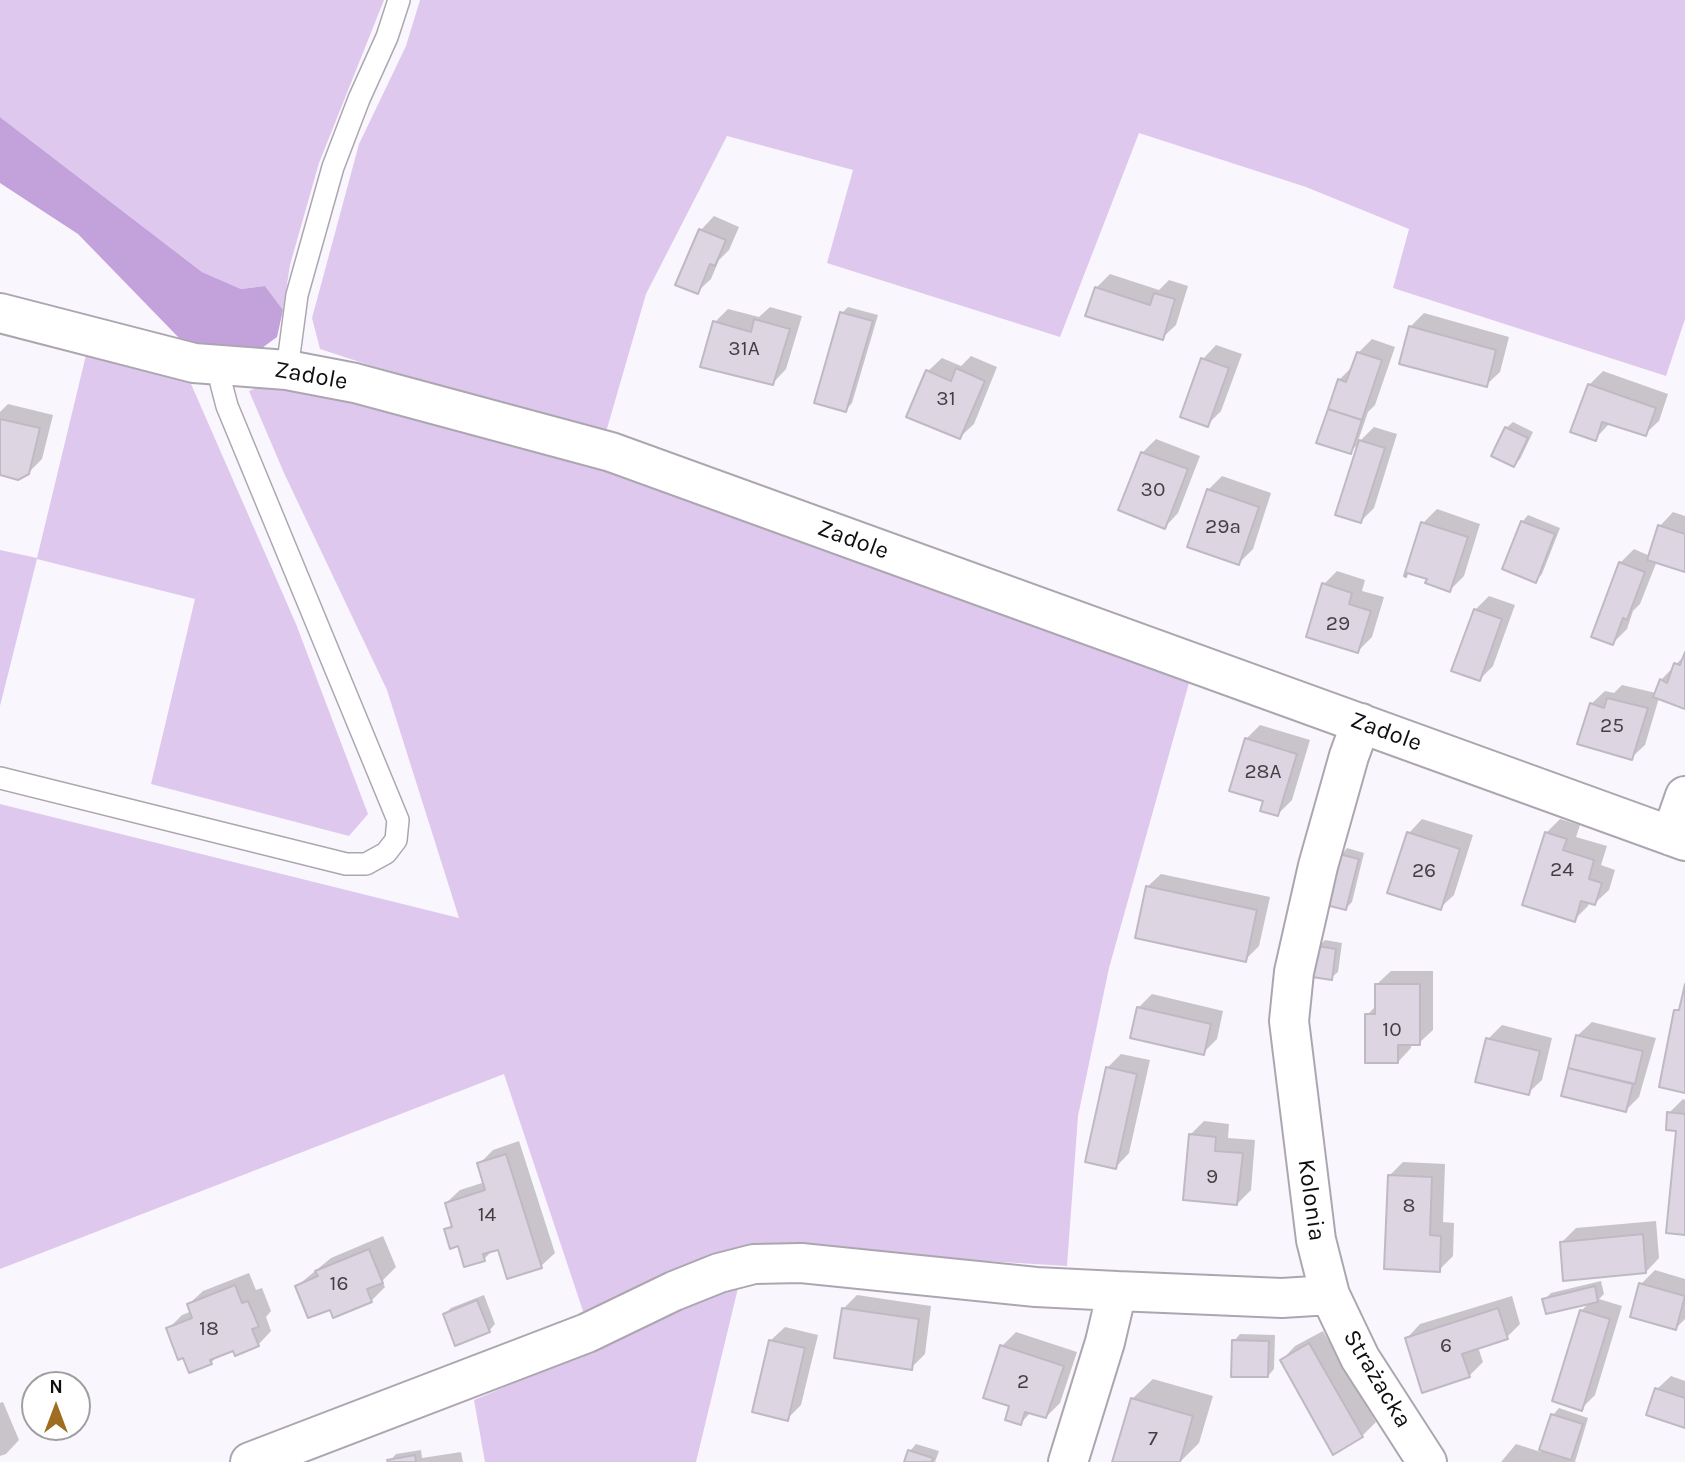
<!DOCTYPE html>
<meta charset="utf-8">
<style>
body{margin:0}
#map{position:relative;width:1685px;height:1462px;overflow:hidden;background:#faf6fd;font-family:Karla,sans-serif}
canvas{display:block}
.north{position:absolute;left:21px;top:1371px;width:70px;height:70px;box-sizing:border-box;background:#fff;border:2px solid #9f9fa0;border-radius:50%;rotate:0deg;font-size:19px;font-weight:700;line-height:28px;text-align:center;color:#100e11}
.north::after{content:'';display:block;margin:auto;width:24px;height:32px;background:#9e6d21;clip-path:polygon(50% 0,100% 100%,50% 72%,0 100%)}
</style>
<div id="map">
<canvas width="1685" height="1462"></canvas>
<div class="north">N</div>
</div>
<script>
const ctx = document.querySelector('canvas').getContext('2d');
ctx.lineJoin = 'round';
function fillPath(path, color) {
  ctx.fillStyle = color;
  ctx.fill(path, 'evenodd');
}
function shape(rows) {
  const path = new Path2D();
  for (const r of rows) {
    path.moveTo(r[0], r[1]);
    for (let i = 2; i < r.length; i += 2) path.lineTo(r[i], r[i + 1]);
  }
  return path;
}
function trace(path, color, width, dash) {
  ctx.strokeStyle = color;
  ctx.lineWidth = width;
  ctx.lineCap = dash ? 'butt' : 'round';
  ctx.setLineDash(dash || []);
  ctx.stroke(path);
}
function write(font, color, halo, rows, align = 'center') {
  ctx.font = font + ' Karla,sans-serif';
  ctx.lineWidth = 5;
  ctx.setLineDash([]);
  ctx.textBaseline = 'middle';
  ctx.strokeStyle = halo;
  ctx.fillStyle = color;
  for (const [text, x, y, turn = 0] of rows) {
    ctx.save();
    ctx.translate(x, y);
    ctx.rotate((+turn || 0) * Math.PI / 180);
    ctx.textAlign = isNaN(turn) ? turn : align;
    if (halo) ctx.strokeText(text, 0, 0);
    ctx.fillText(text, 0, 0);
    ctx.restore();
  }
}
fillPath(shape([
 [0,0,384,0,319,163,290,265,283,310,265,286,241,289,202,272,0,117],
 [420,0,1685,0,1685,319,1666,376,1393,288,1409,229,1306,187,1139,133,1060,337,827,263,853,170,727,136,646,294,606,432,369,365,320,349,312,318,359,144,406,46],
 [87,351,188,377,296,624,368,814,349,836,151,784,195,599,37,559,0,706,0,550,37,558],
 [277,385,611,468,968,599,1189,683,1109,968,1078,1116,1067,1266,804,1250,584,1314,504,1074,0,1269,0,804,459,918,387,690,284,473,249,391,261,386],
 [739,1284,696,1462,485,1462,474,1400,641,1329]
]), '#dec8ee');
fillPath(shape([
 [0,117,202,272,241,289,265,286,283,310,277,337,262,348,226,353,182,341,78,234,0,183]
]), '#c3a2db');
fillPath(shape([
 [714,216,739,227,729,250,719,260,711,279,697,292,701,230],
 [1110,274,1159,290,1169,280,1188,286,1176,325,1162,338,1096,288],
 [770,307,802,316,786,369,773,383,715,322,728,309,759,317],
 [848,307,878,315,852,403,846,410,842,313],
 [1424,313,1509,337,1500,372,1486,385,1410,327],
 [1372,339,1395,347,1375,405,1368,412,1357,444,1374,427,1397,434,1374,508,1361,521,1360,442,1350,452,1339,380,1353,366,1358,353],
 [1216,345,1242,354,1221,411,1207,425,1203,359],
 [971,356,997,367,974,424,960,437,928,371,942,358,961,366],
 [1603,371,1668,394,1659,421,1645,434,1610,423,1595,439,1589,385],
 [8,404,53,415,42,459,28,473,0,474,0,412],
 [1513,422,1533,432,1520,459,1514,465,1506,428],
 [1156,439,1200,456,1178,513,1165,527,1142,453],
 [1222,476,1271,493,1253,549,1239,563,1208,490],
 [1437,509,1480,524,1464,576,1450,590,1429,578,1423,523],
 [1673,512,1685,516,1685,570,1657,561,1640,604,1633,611,1627,629,1613,643,1620,563,1634,549,1650,556,1660,526],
 [1528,515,1560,528,1542,574,1536,581,1522,522],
 [1337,571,1365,580,1362,591,1384,597,1372,637,1358,651,1324,584],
 [1489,596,1515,605,1493,666,1480,679,1475,610],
 [1685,655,1685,707,1659,698,1645,745,1631,758,1591,704,1605,691,1614,693,1622,685,1656,693,1661,680],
 [1260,725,1310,740,1292,800,1278,814,1265,800,1246,739],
 [1422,819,1473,835,1454,895,1440,908,1409,833],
 [1560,819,1580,825,1576,837,1607,846,1601,865,1615,870,1609,890,1595,903,1589,902,1588,906,1574,920,1546,833],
 [1347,848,1364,853,1352,902,1346,908,1341,855],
 [1161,874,1270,897,1259,946,1245,960,1147,887],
 [1325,940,1342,943,1338,972,1331,978,1318,947],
 [1391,971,1433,971,1433,1030,1419,1043,1411,1043,1411,1048,1398,1062,1367,1015,1377,1005,1377,984],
 [1152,994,1223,1011,1217,1039,1203,1053,1138,1008],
 [1592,1022,1656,1038,1639,1097,1626,1110,1563,1095,1578,1035],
 [1502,1025,1552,1038,1542,1080,1528,1093,1488,1039],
 [1121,1054,1150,1060,1129,1153,1116,1167,1107,1068],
 [1683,1099,1685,1100,1685,1233,1678,1129,1669,1113],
 [1204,1121,1229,1124,1228,1138,1255,1140,1251,1190,1237,1204,1190,1135],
 [519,1141,555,1253,541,1266,499,1247,494,1249,484,1259,459,1244,446,1230,453,1223,446,1203,460,1190,485,1182,479,1164,493,1150],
 [1403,1162,1445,1164,1443,1222,1454,1223,1453,1256,1439,1270,1389,1176],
 [1656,1221,1659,1258,1646,1272,1562,1242,1576,1228],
 [383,1236,396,1267,382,1281,385,1287,371,1301,331,1307,297,1286,331,1258],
 [1655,1270,1685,1279,1685,1319,1676,1328,1641,1284],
 [249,1273,256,1290,262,1288,271,1311,266,1317,271,1331,258,1345,234,1348,219,1354,211,1363,168,1329,182,1315,192,1311,189,1304,203,1291],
 [1601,1281,1604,1294,1599,1299,1622,1306,1595,1395,1581,1409,1581,1311,1590,1302,1544,1300,1551,1293],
 [484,1295,495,1324,489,1331,445,1314,451,1308],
 [857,1295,931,1306,925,1354,911,1368,843,1309],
 [1512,1296,1520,1324,1507,1337,1478,1347,1483,1362,1469,1376,1407,1338,1420,1324],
 [785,1327,818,1335,801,1405,787,1419,754,1411,771,1340],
 [1323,1331,1376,1422,1362,1436,1282,1360,1295,1346],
 [1016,1332,1077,1352,1060,1403,1046,1417,1031,1412,1021,1423,1012,1405,1002,1346],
 [1240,1334,1275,1335,1274,1369,1268,1376,1234,1341],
 [1671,1376,1685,1381,1685,1427,1657,1389],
 [1153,1379,1213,1396,1199,1443,1180,1462,1114,1462,1132,1399],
 [3,1402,19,1440,6,1454,0,1456,0,1403],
 [1559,1408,1588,1418,1575,1462,1501,1462,1516,1444,1541,1452,1553,1415],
 [916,1444,939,1451,935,1462,906,1462,910,1451],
 [421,1450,422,1458,461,1452,463,1462,389,1462,396,1454]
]), '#0003');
const building = shape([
 [699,229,726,240,715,266,710,264,698,294,675,285,699,229],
 [1095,287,1150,305,1154,293,1175,299,1163,340,1085,316,1095,287],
 [840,312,873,321,846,412,814,403,840,312],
 [754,319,790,329,773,385,700,367,713,321,751,332,754,319],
 [1409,326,1496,350,1487,387,1399,364,1409,326],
 [1357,352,1382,360,1362,420,1328,409,1338,379,1346,382,1357,352],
 [1201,358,1229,368,1208,427,1180,417,1201,358],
 [956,368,985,381,960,439,906,417,926,370,951,381,956,368],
 [1588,384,1656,408,1646,436,1602,422,1596,441,1570,432,1588,384],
 [1328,409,1362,420,1351,454,1316,443,1328,409],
 [0,419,40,428,29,474,18,480,0,475,0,419],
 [1505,427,1528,438,1514,467,1491,456,1505,427],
 [1359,440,1385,448,1361,523,1335,515,1359,440],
 [1141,452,1188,469,1165,529,1118,510,1141,452],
 [1207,489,1259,507,1239,565,1187,547,1207,489],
 [1521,521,1555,534,1536,583,1502,569,1521,521],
 [1421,522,1468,537,1450,592,1425,583,1427,579,1407,573,1406,577,1404,576,1421,522],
 [1658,525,1685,534,1685,572,1647,560,1658,525],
 [1619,562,1645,572,1627,620,1623,618,1613,645,1591,637,1619,562],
 [1322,583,1352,593,1349,604,1371,611,1358,653,1306,637,1322,583],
 [1474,609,1502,619,1480,681,1451,671,1474,609],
 [1685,652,1685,709,1653,697,1660,679,1667,683,1674,663,1680,665,1685,652],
 [1607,698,1648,708,1632,760,1577,744,1590,703,1604,708,1607,698],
 [1245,738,1297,754,1278,816,1260,811,1263,801,1229,791,1245,738],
 [1407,832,1460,849,1441,910,1387,893,1407,832],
 [1545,832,1567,839,1563,850,1594,860,1589,879,1602,883,1595,905,1581,901,1575,922,1522,905,1545,832],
 [1339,854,1359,859,1346,910,1326,905,1339,854],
 [1146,886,1257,910,1246,962,1135,938,1146,886],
 [1317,946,1336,949,1332,980,1312,977,1317,946],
 [1375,984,1420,984,1420,1045,1398,1045,1398,1063,1365,1063,1365,1014,1375,1014,1375,984],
 [1685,984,1685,1093,1659,1087,1674,1010,1679,1010,1685,984],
 [1137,1007,1211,1024,1204,1055,1130,1038,1137,1007],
 [1576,1035,1643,1051,1635,1084,1568,1068,1576,1035],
 [1486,1038,1540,1051,1529,1095,1475,1082,1486,1038],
 [1106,1067,1137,1074,1116,1169,1085,1162,1106,1067],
 [1568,1068,1633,1084,1626,1112,1561,1096,1568,1068],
 [1667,1112,1685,1114,1685,1235,1666,1233,1676,1131,1666,1130,1667,1112],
 [1189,1134,1216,1137,1215,1151,1243,1153,1237,1205,1183,1200,1189,1134],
 [506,1154,542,1268,507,1279,498,1250,483,1254,485,1261,464,1267,458,1246,450,1249,444,1229,452,1227,445,1203,485,1190,477,1163,506,1154],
 [1388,1175,1432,1177,1430,1235,1441,1236,1440,1272,1384,1269,1388,1175],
 [1643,1234,1646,1273,1563,1281,1560,1242,1643,1234],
 [369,1249,383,1283,367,1289,372,1302,333,1318,330,1310,308,1318,295,1286,318,1276,315,1271,369,1249],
 [1639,1283,1685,1296,1676,1330,1630,1317,1639,1283],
 [235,1285,242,1303,248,1301,259,1327,252,1329,259,1346,235,1356,233,1351,210,1360,212,1364,189,1373,183,1358,178,1360,166,1328,192,1318,187,1304,235,1285],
 [1595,1286,1598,1302,1546,1314,1542,1299,1595,1286],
 [477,1300,490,1332,455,1346,443,1314,477,1300],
 [842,1308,919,1319,912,1370,834,1358,842,1308],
 [1498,1308,1508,1339,1462,1354,1470,1377,1422,1393,1405,1338,1498,1308],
 [1580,1310,1610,1319,1582,1411,1552,1401,1580,1310],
 [769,1340,805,1348,788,1421,752,1412,769,1340],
 [1232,1340,1269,1341,1268,1377,1231,1377,1232,1340],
 [1309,1343,1363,1437,1333,1455,1280,1360,1309,1343],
 [1000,1345,1064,1366,1046,1418,1025,1412,1021,1425,1005,1420,1009,1406,983,1398,1000,1345],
 [1655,1388,1685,1398,1685,1428,1646,1415,1655,1388],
 [1131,1398,1193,1416,1180,1462,1112,1462,1131,1398],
 [1551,1414,1583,1424,1571,1460,1539,1450,1551,1414],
 [908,1450,933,1458,932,1462,904,1462,908,1450],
 [415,1455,416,1462,388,1462,387,1460,415,1455]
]);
fillPath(building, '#ddd6e2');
trace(building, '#bfb9c4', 2);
const service = shape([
 [287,370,297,295,333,167,359,99,387,37,399,0],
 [0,778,346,864,366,864,386,853,396,840,398,820,227,406,221,383,220,365]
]);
const minor = shape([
 [0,313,194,363,287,370,355,383,611,452,1685,841],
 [1671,836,1685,796],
 [1330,1295,1360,1358,1427,1462],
 [250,1462,587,1333,674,1291,719,1273,754,1264,801,1263,1036,1287,1117,1291],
 [1068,1462,1105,1342,1117,1291,1282,1298,1330,1295,1316,1240,1289,1021,1294,972,1318,866,1349,756,1361,723]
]);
trace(service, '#aca6b1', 24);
trace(minor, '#aca6b1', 42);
trace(service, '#fff', 21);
trace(minor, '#fff', 38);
write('21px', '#434045', null, [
 ["31A",744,349],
 ["31",946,399],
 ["30",1153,490],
 ["29a",1223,527],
 ["29",1338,624],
 ["25",1612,726],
 ["28A",1263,772],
 ["24",1562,870],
 ["26",1424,871],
 ["10",1392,1030],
 ["9",1212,1177],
 ["8",1409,1206],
 ["14",487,1215],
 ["16",339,1284],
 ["18",209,1329],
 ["6",1446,1346],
 ["2",1023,1382],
 ["7",1153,1439]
]);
write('24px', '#100e11', '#fff', [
 ["Zadole",311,376,10],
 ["Zadole",853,540,20],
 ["Zadole",1386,732,20],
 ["Kolonia",1311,1200,82],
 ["Strażacka",1377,1379,59]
]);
</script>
